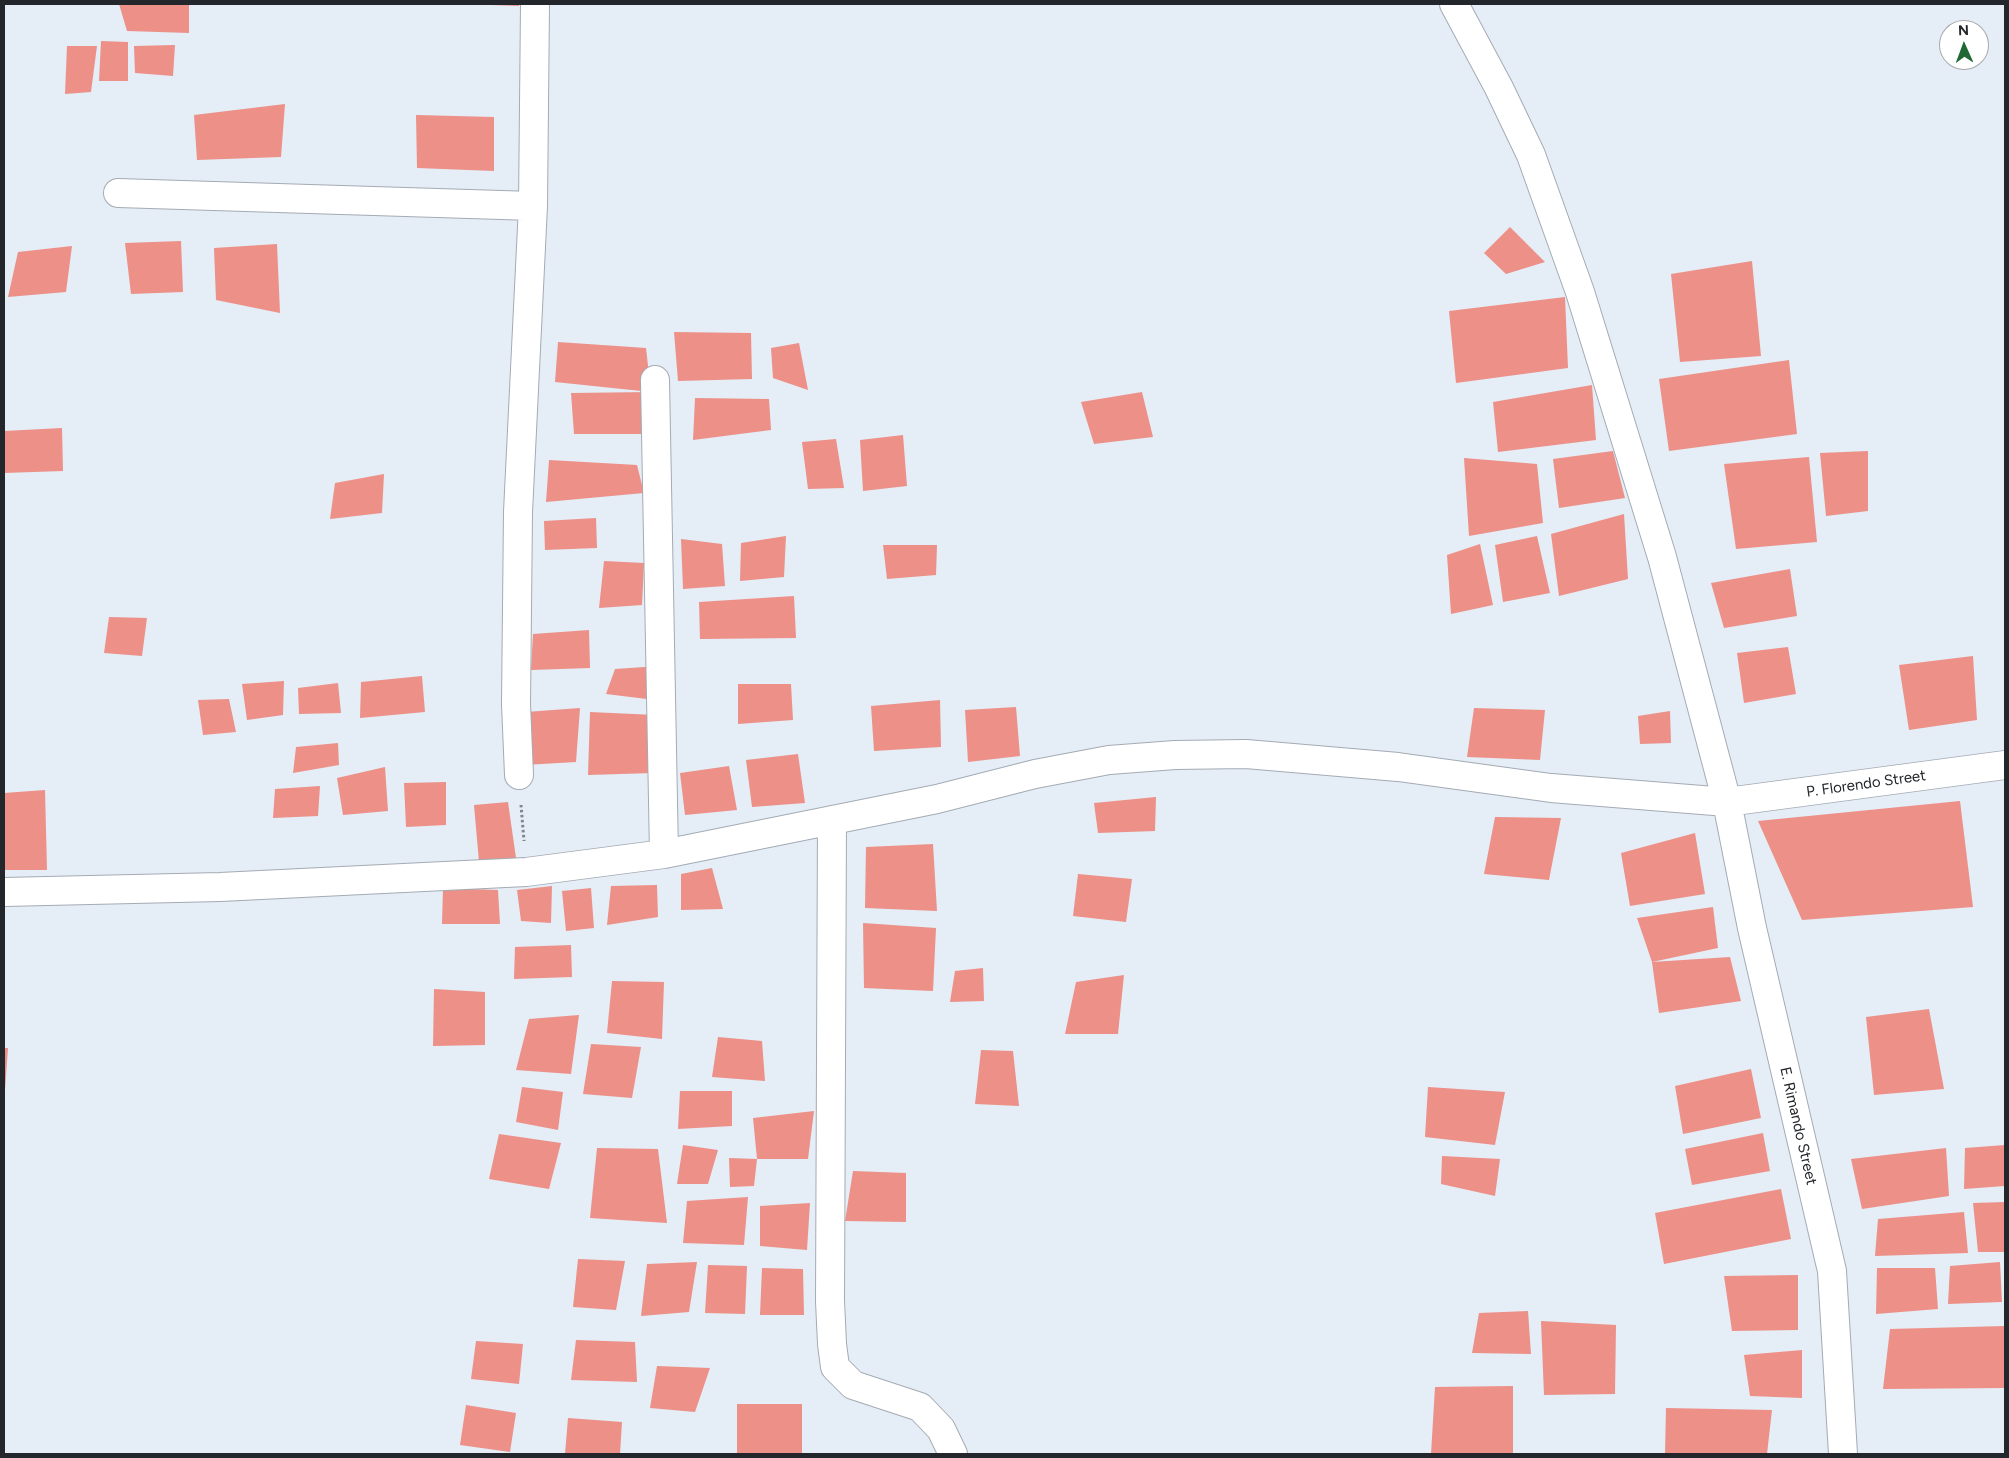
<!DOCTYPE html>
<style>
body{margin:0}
#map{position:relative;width:2009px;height:1458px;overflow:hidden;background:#e5edf6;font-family:Figtree,sans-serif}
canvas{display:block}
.frame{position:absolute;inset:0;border:5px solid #23262a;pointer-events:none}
.north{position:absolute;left:1939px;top:20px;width:50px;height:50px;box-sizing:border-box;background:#fff;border:1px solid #a7a8aa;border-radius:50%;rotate:358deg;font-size:14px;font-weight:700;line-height:20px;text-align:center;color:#23262a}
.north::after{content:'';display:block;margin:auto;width:18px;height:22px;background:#206834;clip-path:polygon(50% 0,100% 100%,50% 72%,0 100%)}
</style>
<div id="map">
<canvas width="2009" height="1458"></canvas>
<div class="frame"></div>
<div class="north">N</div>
</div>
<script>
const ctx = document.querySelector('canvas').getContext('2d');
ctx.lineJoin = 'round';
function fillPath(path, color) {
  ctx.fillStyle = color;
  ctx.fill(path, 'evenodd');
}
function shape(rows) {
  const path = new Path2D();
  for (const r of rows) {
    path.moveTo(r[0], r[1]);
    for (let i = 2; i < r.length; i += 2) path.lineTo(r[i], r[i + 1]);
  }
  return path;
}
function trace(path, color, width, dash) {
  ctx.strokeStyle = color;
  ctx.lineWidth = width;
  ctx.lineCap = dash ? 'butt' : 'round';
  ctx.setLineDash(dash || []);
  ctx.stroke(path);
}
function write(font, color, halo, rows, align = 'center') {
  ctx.font = font + ' Figtree,sans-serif';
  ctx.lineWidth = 5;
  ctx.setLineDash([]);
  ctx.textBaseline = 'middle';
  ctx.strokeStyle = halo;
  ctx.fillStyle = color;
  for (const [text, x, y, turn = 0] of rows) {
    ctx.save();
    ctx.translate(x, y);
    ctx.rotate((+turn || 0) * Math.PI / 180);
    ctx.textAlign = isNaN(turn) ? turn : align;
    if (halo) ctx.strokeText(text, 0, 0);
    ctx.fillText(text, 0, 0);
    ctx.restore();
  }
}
fillPath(shape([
 [119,4,189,4,189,33,127,31],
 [463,4,519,4,519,6],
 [101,41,128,42,128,81,99,81],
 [175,45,173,76,135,73,134,46],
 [67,46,97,46,91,92,65,94],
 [285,104,281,157,197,160,194,115],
 [416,115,494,117,494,171,417,168],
 [1510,227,1545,262,1506,274,1484,253],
 [181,241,183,292,131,294,125,243],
 [277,244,280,313,216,300,214,248],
 [72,246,66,292,8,297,18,252],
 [1752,261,1761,356,1680,362,1671,274],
 [1565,297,1568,368,1456,383,1449,311],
 [674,332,751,333,752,379,678,381],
 [558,342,646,348,651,392,555,382],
 [799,343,808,390,773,378,771,348],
 [1789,360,1797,434,1669,451,1659,379],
 [1592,385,1596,440,1498,452,1493,402],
 [651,392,653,434,574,434,571,393],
 [1142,392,1153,437,1094,444,1081,402],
 [695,398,769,399,771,430,693,440],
 [62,428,63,471,4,473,4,431],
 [903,435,907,486,863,491,860,440],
 [836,439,844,488,808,489,802,442],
 [1613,451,1625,498,1559,508,1553,459],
 [1868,451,1868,511,1826,516,1820,453],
 [1809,457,1817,542,1736,549,1724,464],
 [1464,458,1537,464,1543,523,1469,536],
 [549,460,637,465,644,493,546,502],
 [384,474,382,513,330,519,335,483],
 [1624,514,1628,579,1559,596,1551,534],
 [596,518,597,548,545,550,544,521],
 [786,536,784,577,740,581,741,543],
 [1537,536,1550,593,1503,602,1495,545],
 [681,539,722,544,725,586,683,589],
 [1480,544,1493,605,1451,614,1447,555],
 [883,545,937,545,936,575,887,579],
 [604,561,644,563,642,605,599,608],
 [1790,569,1797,616,1724,628,1711,583],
 [794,596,796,638,700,639,699,602],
 [109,617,147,618,142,656,104,653],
 [589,630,590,668,531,670,533,634],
 [1788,647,1796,694,1744,703,1737,653],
 [1973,656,1977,720,1909,730,1899,665],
 [659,666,655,700,606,694,615,669],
 [422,676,425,712,360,718,361,682],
 [284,681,283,715,247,720,242,684],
 [338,683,341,713,299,714,298,688],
 [738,684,791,684,793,720,738,724],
 [229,699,236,732,203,735,198,700],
 [940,700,941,747,874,751,871,706],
 [1016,707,1020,756,968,762,965,710],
 [580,708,576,762,524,765,526,712],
 [1474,708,1545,710,1540,760,1467,757],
 [1670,711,1671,743,1640,744,1638,716],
 [590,712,655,715,653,773,588,775],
 [338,743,339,765,293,773,296,747],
 [798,754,805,803,752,807,746,760],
 [729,766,737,810,685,815,680,773],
 [385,767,388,811,343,815,337,778],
 [446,782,446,825,406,827,404,783],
 [320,786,318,816,273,818,275,789],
 [45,790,47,870,4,870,4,793],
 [1156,797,1155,831,1098,833,1094,803],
 [1960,801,1973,907,1802,920,1758,821],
 [508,802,516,858,479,862,474,805],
 [1495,817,1561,818,1549,880,1484,874],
 [1695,833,1705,894,1630,906,1621,853],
 [933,844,937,911,865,908,866,847],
 [712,868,723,909,681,910,681,874],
 [1078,874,1132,879,1126,922,1073,916],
 [657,885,658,917,607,925,611,886],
 [552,886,551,923,521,921,517,890],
 [443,888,498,890,500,924,442,924],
 [591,888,594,928,566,931,562,891],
 [1713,907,1718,948,1652,962,1637,918],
 [863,923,936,928,933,991,864,988],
 [571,945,572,977,514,979,515,947],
 [1730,957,1741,1001,1659,1013,1652,962],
 [983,968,984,1001,950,1002,955,971],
 [1124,975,1118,1034,1065,1034,1076,982],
 [612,981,664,982,662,1039,607,1033],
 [434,989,485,992,485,1045,433,1046],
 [1929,1009,1944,1089,1874,1095,1866,1017],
 [579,1015,571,1074,516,1070,529,1019],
 [718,1037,762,1041,765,1081,712,1077],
 [591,1044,641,1047,632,1098,583,1094],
 [4,1048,8,1048,5,1090,4,1090],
 [981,1050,1013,1051,1019,1106,975,1104],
 [1751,1069,1761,1118,1683,1134,1675,1086],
 [522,1087,563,1092,558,1130,516,1122],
 [1428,1087,1505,1092,1495,1145,1425,1137],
 [680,1091,732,1091,732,1126,678,1129],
 [814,1111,808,1159,757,1159,753,1118],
 [1763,1133,1770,1171,1692,1185,1685,1149],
 [499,1134,561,1143,549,1189,489,1179],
 [683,1145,718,1150,708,1184,677,1184],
 [2005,1145,2005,1186,1964,1189,1965,1148],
 [597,1148,658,1149,667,1223,590,1218],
 [1946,1148,1949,1196,1862,1209,1851,1159],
 [1442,1156,1500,1159,1495,1196,1441,1184],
 [729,1158,757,1159,754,1186,730,1187],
 [853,1171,906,1173,906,1222,845,1221],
 [1781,1189,1791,1239,1664,1264,1655,1213],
 [748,1197,744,1245,683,1243,687,1201],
 [2005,1202,2005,1252,1978,1252,1973,1203],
 [810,1203,807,1250,760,1246,760,1206],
 [1964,1212,1968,1253,1875,1256,1878,1219],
 [578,1259,625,1261,616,1310,573,1307],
 [697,1262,689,1312,641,1316,647,1264],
 [2000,1262,2002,1302,1948,1304,1950,1266],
 [708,1265,747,1266,745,1314,705,1313],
 [762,1268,803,1269,804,1315,760,1315],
 [1877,1268,1935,1268,1938,1309,1876,1314],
 [1798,1275,1798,1330,1732,1331,1724,1276],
 [1528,1311,1531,1354,1472,1353,1479,1313],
 [1541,1321,1616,1325,1615,1394,1544,1395],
 [2005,1326,2005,1388,1883,1389,1890,1329],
 [576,1340,635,1342,637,1382,571,1380],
 [476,1341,523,1344,519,1384,471,1379],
 [1802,1350,1802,1398,1750,1396,1744,1355],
 [657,1366,710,1368,695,1412,650,1408],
 [1513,1386,1513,1454,1431,1454,1435,1387],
 [737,1404,802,1404,802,1454,737,1454],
 [466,1405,516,1413,510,1452,460,1445],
 [1666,1408,1772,1410,1767,1454,1665,1454],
 [568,1418,622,1422,620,1454,565,1454]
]), '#ec9088');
const minor = shape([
 [1454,4,1499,88,1531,155,1580,292,1662,557,1727,802,1752,928,1832,1271,1843,1454],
 [118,193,533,206],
 [655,380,664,854],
 [519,775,516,704,518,512,533,206,535,4],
 [832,820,830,1301,832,1344,835,1367,853,1385,920,1407,941,1429,953,1454],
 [4,892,220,887,526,872,664,854,937,799,1035,774,1109,760,1175,755,1246,754,1398,767,1551,788,1727,802,2005,765]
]);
trace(minor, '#a4abb4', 30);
trace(shape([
 [521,805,524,841]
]), '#80868c', 3, [2.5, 2.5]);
trace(minor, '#fff', 28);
write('15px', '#23262a', '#fff', [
 ["P. Florendo Street",1866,784,-8],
 ["E. Rimando Street",1798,1126,77]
]);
</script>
